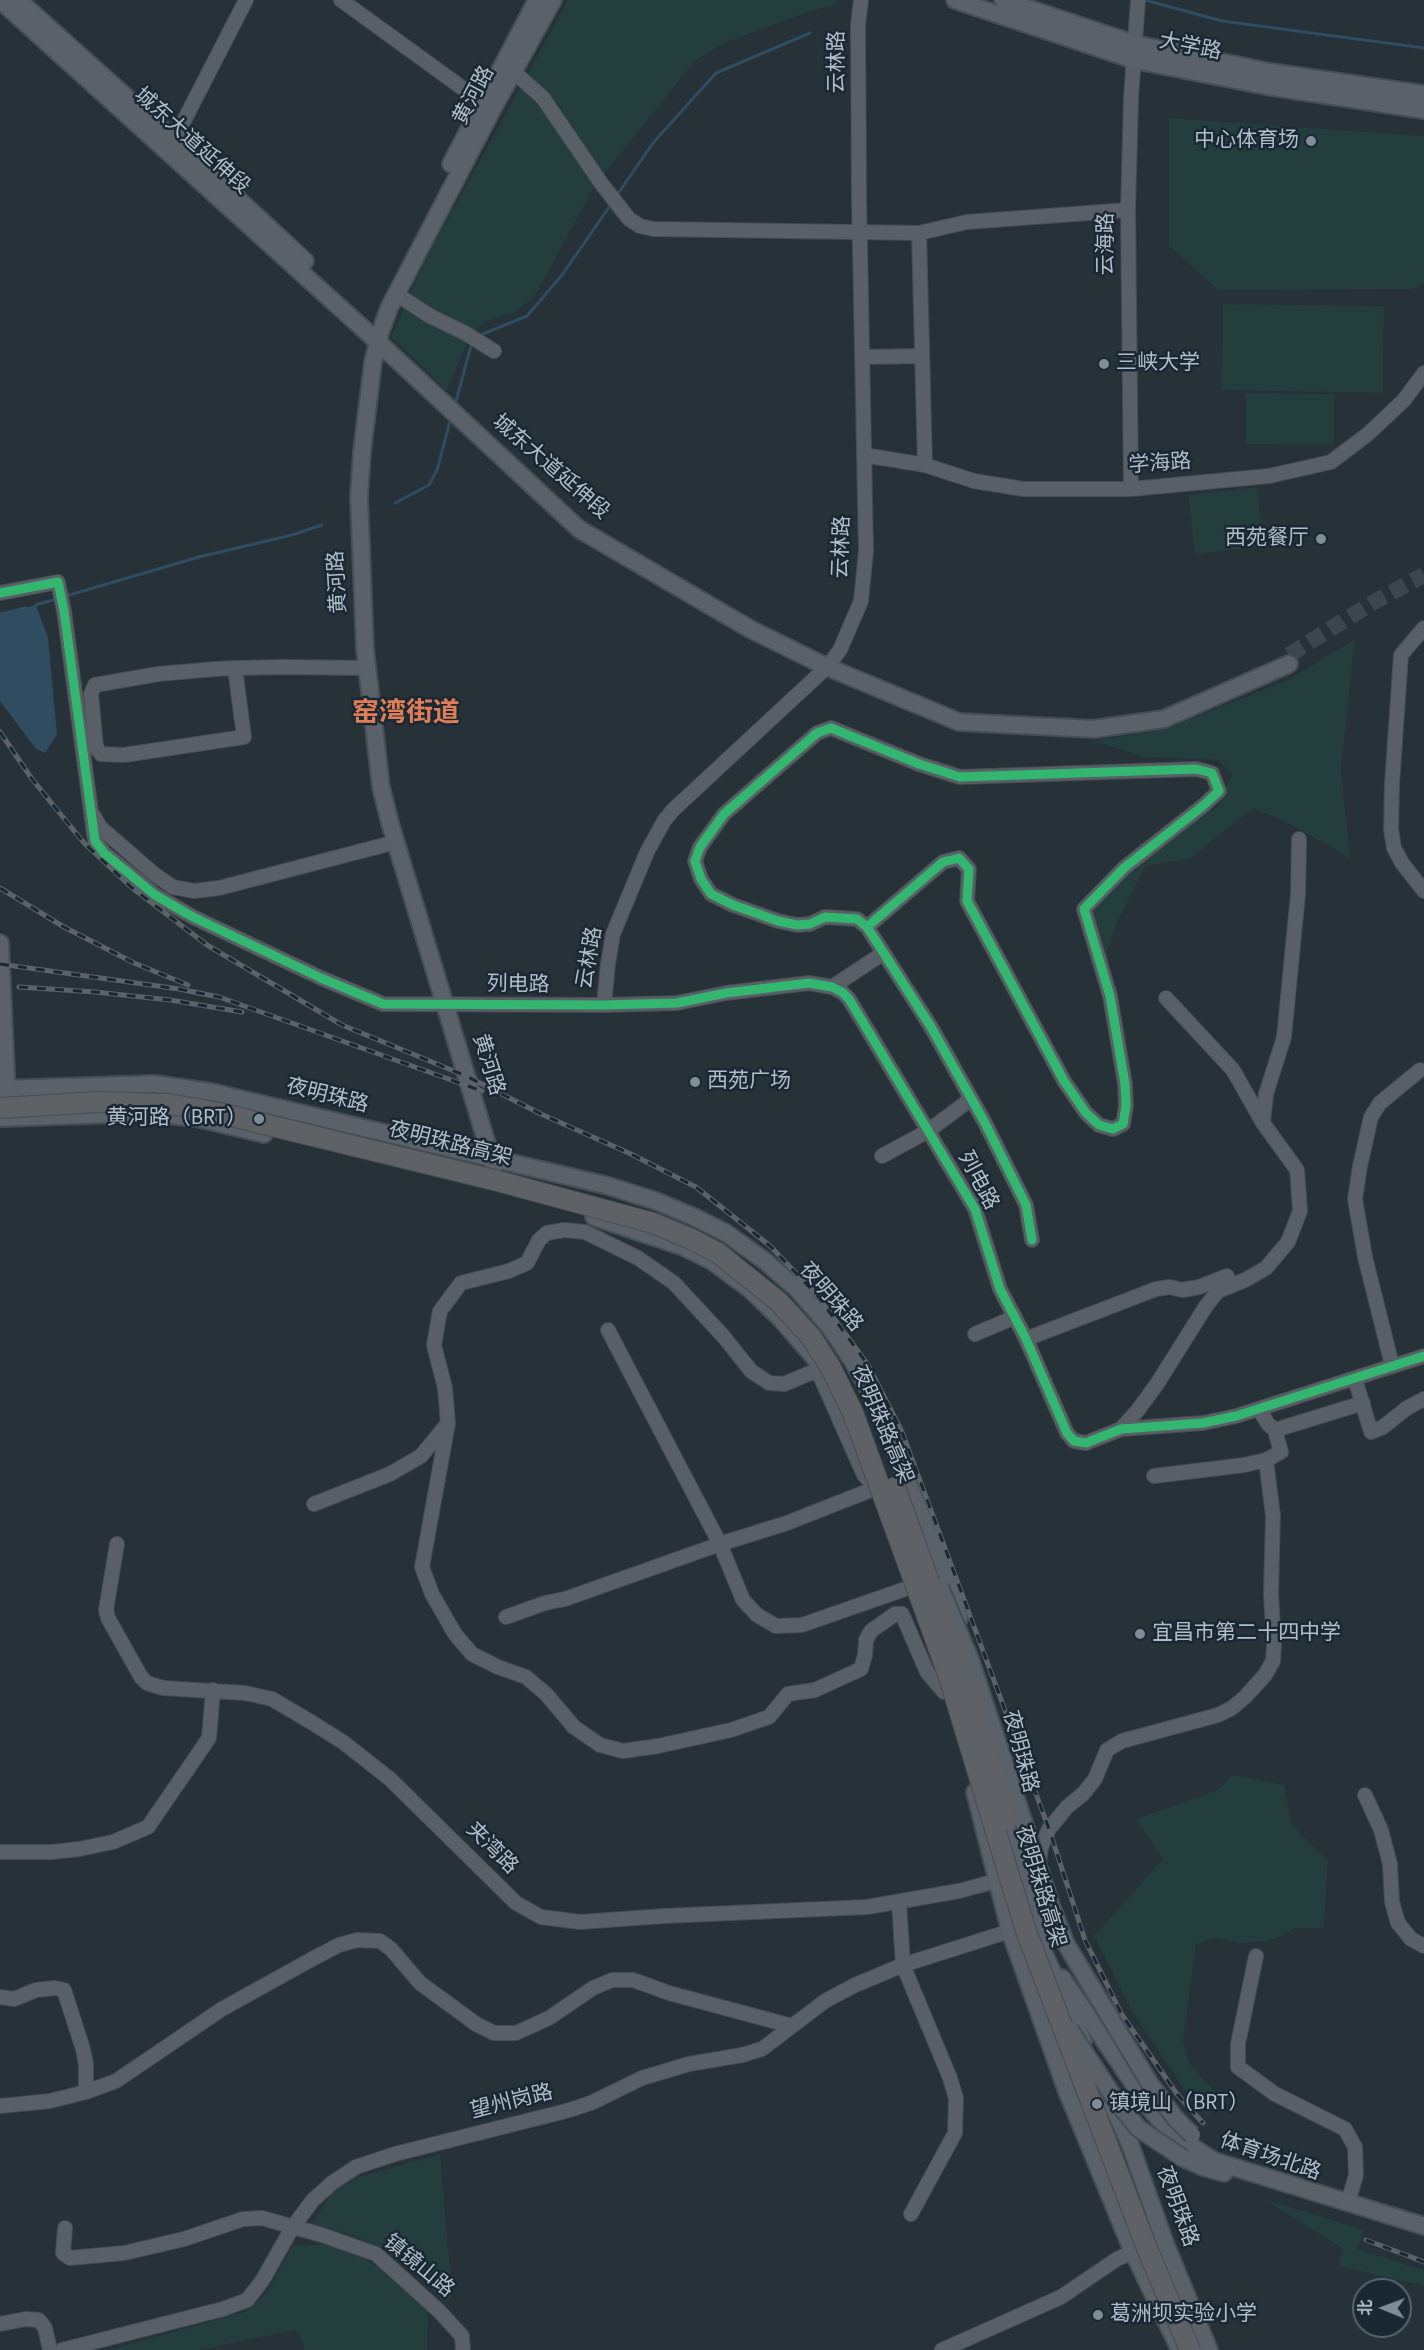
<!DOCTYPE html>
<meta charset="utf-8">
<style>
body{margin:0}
#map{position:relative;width:1424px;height:2350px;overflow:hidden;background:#273138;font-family:"Source Sans 3","Noto Sans SC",sans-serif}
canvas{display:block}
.north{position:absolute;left:1352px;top:2278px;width:60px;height:60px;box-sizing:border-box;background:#1a2833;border:2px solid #56646f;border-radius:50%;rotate:271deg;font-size:16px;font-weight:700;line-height:24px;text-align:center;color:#b0beca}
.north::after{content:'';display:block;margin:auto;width:21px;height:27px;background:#808d97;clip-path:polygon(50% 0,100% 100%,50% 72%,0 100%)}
</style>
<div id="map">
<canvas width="1424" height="2350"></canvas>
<div class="north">北</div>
</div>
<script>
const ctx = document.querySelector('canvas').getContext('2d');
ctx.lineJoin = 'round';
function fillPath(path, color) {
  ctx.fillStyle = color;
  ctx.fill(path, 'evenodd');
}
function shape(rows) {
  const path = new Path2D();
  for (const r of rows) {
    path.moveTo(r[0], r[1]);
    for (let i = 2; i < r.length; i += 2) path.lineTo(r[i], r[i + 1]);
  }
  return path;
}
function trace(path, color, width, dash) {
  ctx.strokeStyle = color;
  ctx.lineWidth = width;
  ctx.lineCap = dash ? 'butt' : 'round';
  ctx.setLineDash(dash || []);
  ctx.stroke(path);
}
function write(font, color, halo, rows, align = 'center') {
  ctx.font = font + ' "Source Sans 3","Noto Sans SC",sans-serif';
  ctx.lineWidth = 5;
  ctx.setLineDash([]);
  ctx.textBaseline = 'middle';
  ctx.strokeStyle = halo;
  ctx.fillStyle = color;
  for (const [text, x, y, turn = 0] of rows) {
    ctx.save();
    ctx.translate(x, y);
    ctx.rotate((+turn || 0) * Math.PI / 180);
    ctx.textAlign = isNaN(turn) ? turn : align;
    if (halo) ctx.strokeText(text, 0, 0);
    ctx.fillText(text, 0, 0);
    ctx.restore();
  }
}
fillPath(shape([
 [568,0,839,0,836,5,817,9,726,42,696,60,596,184,534,297,515,312,484,322,470,337,447,390,391,337,424,262],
 [1169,118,1424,136,1424,283,1413,289,1218,290,1169,246],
 [1223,304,1384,306,1383,393,1222,390],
 [1246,393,1334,394,1334,445,1246,444],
 [1257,487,1264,546,1195,554,1188,495],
 [1355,639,1341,769,1350,858,1288,823,1253,808,1189,859,1145,866,1116,925,1107,952,1120,1018,1083,923,1121,873,1219,805,1232,774,1218,760,1144,757,1094,741,1166,729,1290,679],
 [1232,1775,1284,1785,1291,1821,1302,1836,1328,1860,1324,1928,1295,1928,1282,1936,1269,1941,1240,1943,1214,1938,1196,1944,1183,2040,1189,2063,1219,2096,1208,2117,1193,2103,1132,2011,1094,1936,1163,1859,1136,1819,1218,1790],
 [440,2154,452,2295,446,2305,430,2287,404,2264,378,2246,355,2236,312,2224,332,2193,358,2177],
 [1264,2199,1364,2230,1357,2249,1424,2270,1424,2286,1338,2266,1343,2249],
 [293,2245,326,2245,361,2257,380,2269,428,2311,427,2350,304,2350,304,2345,295,2330,199,2350,109,2350,247,2311,267,2292]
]), '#243d3d');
fillPath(shape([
 [36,605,48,638,57,734,45,753,36,749,0,701,0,614]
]), '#304c61');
trace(shape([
 [1145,0,1222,21,1424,48],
 [617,195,653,143,716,73,810,33],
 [478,336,527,316,562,275,612,203],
 [455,405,472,342],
 [395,503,429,485,437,470,451,417],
 [66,596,199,557,292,535,322,525],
 [35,605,57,599],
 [0,614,25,608]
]), '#304c61', 3);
trace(shape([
 [1289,655,1372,603,1424,575]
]), '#3c464e', 16, [16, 8]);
const minor = shape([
 [341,0,490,108],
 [513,71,543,98,601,183,629,219,640,226,653,229,919,233],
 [174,140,246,0],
 [396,294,430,316,465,333,494,351],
 [862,357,921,356],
 [864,455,925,465,974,481,1023,489,1131,489,1269,476,1331,462,1368,434,1404,400,1424,373],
 [925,465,919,233,967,222,1128,210],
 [1131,489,1128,210,1131,98,1138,0],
 [0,593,58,582,64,611,95,841,104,853,155,895,193,917,321,978,383,1004,604,1005,677,1003,726,993,809,983,832,987,842,992,849,999,975,1209,1000,1289,1026,1339,1067,1433,1074,1441,1086,1443,1121,1429,1203,1423,1236,1416,1424,1356],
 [1424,628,1401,655,1392,784,1391,829,1394,848,1402,863,1424,891],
 [235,668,244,737,124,755,101,754,96,747,91,694,95,685,158,674,215,669,235,668,284,667,367,668],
 [94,816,100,827,154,874,173,887,194,891,219,888,396,842],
 [867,927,943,862,959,858,969,869,967,901,1064,1081,1086,1113,1099,1125,1113,1129,1123,1124,1126,1106,1125,1084,1110,996,1084,909,1124,868,1204,805,1219,791,1212,773,1196,769,960,777,919,764,831,728,817,733,724,814,700,847,695,861,701,879,711,894,733,905,778,921,797,925,810,924,825,917,857,919,867,927,931,1027,985,1123,1026,1205,1032,1240],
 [832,987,882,954],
 [604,1005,608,964,613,934,647,852,664,821,673,810,827,667,840,650,861,601,866,551,859,197,858,25,861,0],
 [1263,1123,1266,1094,1284,1037,1298,894,1299,839],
 [882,1156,928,1131,971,1099],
 [608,1330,720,1544,743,1600,757,1615,776,1626,802,1625,908,1588],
 [975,1334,1015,1317],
 [1026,1339,1156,1289,1170,1287,1182,1290,1199,1287,1227,1276],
 [1392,1365,1365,1257,1355,1199,1360,1166,1371,1117,1380,1103,1420,1070],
 [1355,1379,1371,1432,1383,1427,1407,1408,1424,1399],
 [448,1423,422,1567,432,1594,455,1634,472,1654,498,1667,526,1677,546,1694,574,1727,600,1745,623,1751,658,1746,731,1730,769,1717,788,1694,815,1690,861,1669,865,1655,866,1640,871,1631,895,1614,902,1614,927,1672,944,1692],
 [1121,1429,1138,1410,1157,1384,1206,1306,1218,1291,1247,1279,1266,1268,1288,1242,1300,1211,1297,1170,1263,1123,1233,1070,1166,998],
 [1275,1430,1363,1403],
 [1154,1476,1244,1465,1266,1460,1281,1452,1275,1430,1268,1424,1259,1409],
 [314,1504,390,1474,421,1456,448,1423,445,1388,434,1345,440,1311,461,1283,509,1271,527,1263,539,1240,547,1233,564,1230,585,1232,638,1258,674,1283,724,1337,751,1371,769,1383,784,1384,815,1371,821,1378,864,1475,876,1488,787,1523,720,1544,565,1599,545,1603,506,1617],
 [117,1544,106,1610,108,1618,141,1677,147,1683,163,1688,245,1693,272,1699,311,1722,343,1742,390,1779,516,1903,541,1917,580,1922,664,1916,867,1907,959,1891,996,1881],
 [1365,1795,1381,1830,1390,1864,1392,1902,1398,1923,1411,1939,1424,1946],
 [0,1852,52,1852,79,1849,113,1842,148,1827,209,1738,213,1690],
 [899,1902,903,1965,950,2078,956,2098,955,2133,911,2214],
 [1033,1908,1041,1847,1049,1829,1067,1807,1083,1794,1095,1779,1107,1750,1122,1741,1218,1715,1232,1708,1245,1697,1265,1675,1273,1661,1274,1644,1271,1594,1273,1516,1266,1460],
 [1256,1956,1238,2044,1238,2067,1275,2094,1345,2129,1355,2147,1356,2175,1348,2202],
 [0,1997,14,1999,36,1990,55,1988,64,1990,83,2049,86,2064,86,2092],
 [0,2106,50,2101,86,2092,116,2081,222,2009,314,1958,339,1945,357,1940,380,1941,391,1949,420,1983,476,2024,494,2033,516,2033,549,2018,593,1988,612,1980,633,1980,669,1993,792,2026],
 [65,2228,63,2253,70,2258,124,2253,184,2239,243,2219,262,2218,322,2235,376,2254,439,2311,462,2336,463,2350],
 [0,2324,26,2319,39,2320,45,2328,50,2350],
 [62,2350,223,2309,247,2300,262,2281,292,2228,313,2200,332,2183,356,2167,395,2154,566,2111,591,2103,642,2078,689,2064,742,2055,762,2049,825,2001,855,1985,903,1965,1010,1931],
 [942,2350,1061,2297,1117,2259,1133,2252]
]);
const major = shape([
 [0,0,378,342,579,529,750,629,827,667,959,722,1094,729,1164,719,1289,664],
 [18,0,174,140,305,261],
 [955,0,1134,60,1266,86,1424,110],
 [1003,0,1135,44,1270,72,1424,94],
 [451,164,537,0],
 [0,943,7,1098],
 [0,1089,155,1084,211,1092,605,1185,656,1201,694,1217,726,1233,765,1261,797,1289,829,1326,852,1360,876,1402,952,1593,959,1619],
 [0,1118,145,1113,197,1118,264,1134],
 [494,1167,390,823,381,787,365,649,359,497,362,452,373,362,380,333,389,308,492,110,553,0],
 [594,1217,684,1247,712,1261,751,1290,780,1318,819,1363],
 [975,1792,1010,1931,1066,2089,1133,2252,1180,2350],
 [1010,1806,1022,1872,1039,1942,1083,2041],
 [1062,1978,1152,2111,1175,2136,1214,2161,1424,2226],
 [1106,2092,1130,2144,1165,2243,1209,2350],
 [1183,2158,1203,2167,1224,2173]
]);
trace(minor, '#464d52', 16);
trace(major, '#444e54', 20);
trace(minor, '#585f66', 14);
trace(major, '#5a6168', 16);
const rail = shape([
 [0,732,32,779,84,843,131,887,207,945,342,1025,466,1076,541,1114,631,1154,696,1187,769,1245,817,1295,868,1365,902,1432,1049,1829,1085,1940,1122,2015,1177,2094,1203,2123],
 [0,888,64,927,134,963,188,985],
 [0,964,179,989,219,997,482,1091],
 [19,987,95,992,170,1000,242,1012],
 [1366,2240,1424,2262]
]);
trace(rail, '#5b6369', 5);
trace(rail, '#1a2833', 3, [9]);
const majorBridge = shape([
 [940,1587,970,1659,1051,1905,1066,1944,1150,2084,1175,2118,1192,2135],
 [1070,2030,1115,2099,1138,2128,1183,2158]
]);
const highwayBridge = shape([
 [0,1108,97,1102,169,1104,215,1112,494,1180,653,1223,691,1239,718,1253,779,1302,811,1337,831,1368,853,1413,948,1674,1026,1931,1146,2246,1190,2350],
 [895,1487,971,1698,1007,1820]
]);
trace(majorBridge, '#444e54', 20, []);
trace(highwayBridge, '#444d53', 22, []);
trace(majorBridge, '#5a6168', 16);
trace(highwayBridge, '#5e6165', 20);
trace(shape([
 [0,593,58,582,64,611,95,841,104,853,155,895,193,917,321,978,383,1004,604,1005,677,1003,726,993,809,983,832,987,842,992,849,999,975,1209,1000,1289,1026,1339,1067,1433,1074,1441,1086,1443,1121,1429,1203,1423,1236,1416,1424,1356],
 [867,927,943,862,959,858,969,869,967,901,1064,1081,1086,1113,1099,1125,1113,1129,1123,1124,1126,1106,1125,1084,1110,996,1084,909,1124,868,1204,805,1219,791,1212,773,1196,769,960,777,919,764,831,728,817,733,724,814,700,847,695,861,701,879,711,894,733,905,778,921,797,925,810,924,825,917,857,919,867,927,931,1027,985,1123,1026,1205,1032,1240]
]), '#33b770', 9);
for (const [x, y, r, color] of [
 [1311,141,6,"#808d97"],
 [1104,364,6,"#808d97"],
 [1321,539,6,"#808d97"],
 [695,1082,6,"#808d97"],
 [259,1119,6,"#808d97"],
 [1140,1634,6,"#808d97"],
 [1097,2104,6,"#808d97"],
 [1098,2315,6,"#808d97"]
]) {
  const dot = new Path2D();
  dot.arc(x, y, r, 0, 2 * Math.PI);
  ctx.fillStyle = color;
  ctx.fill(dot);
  trace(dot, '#1a2833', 2);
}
write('21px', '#b0beca', '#1a2833', [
 ["大学路",1190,48,11],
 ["云林路",838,62,-90],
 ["黄河路",475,96,-62],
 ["城东大道延伸段",191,142,42],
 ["云海路",1107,244,-90],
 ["学海路",1160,465,-4],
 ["城东大道延伸段",550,468,41],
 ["云林路",843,547,-88],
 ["黄河路",339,582,-93],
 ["云林路",591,958,-80],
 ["列电路",518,986,1],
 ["黄河路",487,1065,73],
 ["夜明珠路",327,1097,14],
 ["夜明珠路高架",450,1145,14],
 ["列电路",977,1181,62],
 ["夜明珠路",830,1298,49],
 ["夜明珠路高架",881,1425,67],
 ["夜明珠路",1019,1752,75],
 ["夹湾路",491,1849,45],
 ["夜明珠路高架",1039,1887,73],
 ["望州岗路",512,2103,-14],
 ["体育场北路",1270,2158,19],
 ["夜明珠路",1176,2207,70],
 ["镇镜山路",418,2267,40]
]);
write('21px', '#b0beca', '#1a2833', [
 ["中心体育场",1299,141,"right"],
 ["三峡大学",1116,364],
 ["西苑餐厅",1309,539,"right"],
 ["西苑广场",707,1082],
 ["黄河路（BRT）",247,1119,"right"],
 ["宜昌市第二十四中学",1152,1634],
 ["镇境山（BRT）",1109,2104],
 ["葛洲坝实验小学",1110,2315]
], 'left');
write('bold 27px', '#df7d56', '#1a2833', [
 ["窑湾街道",406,715]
]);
</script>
